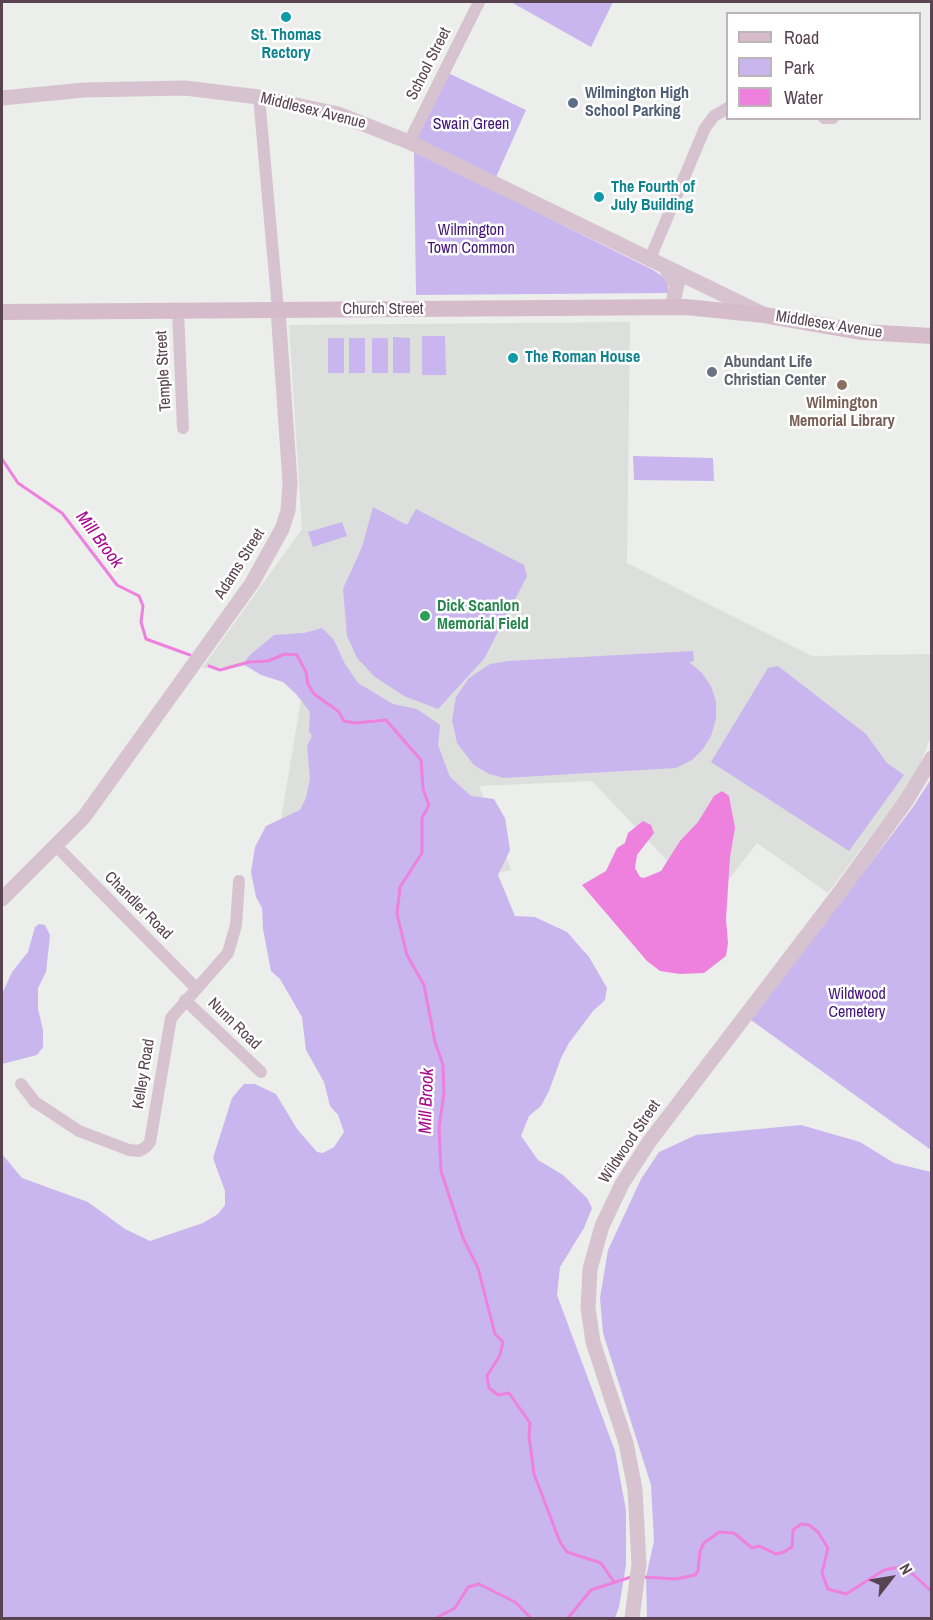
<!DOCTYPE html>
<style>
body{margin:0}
#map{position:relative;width:933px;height:1620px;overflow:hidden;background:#ebeeeb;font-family:"Archivo Narrow",sans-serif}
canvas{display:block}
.frame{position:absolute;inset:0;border:3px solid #594350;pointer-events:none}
.legend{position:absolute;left:726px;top:12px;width:195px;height:108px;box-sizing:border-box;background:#fff;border:2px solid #bdb4b9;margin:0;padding:8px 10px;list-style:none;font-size:18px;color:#594350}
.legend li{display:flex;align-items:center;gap:12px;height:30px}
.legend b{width:30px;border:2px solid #bdb4b9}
.north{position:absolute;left:861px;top:1548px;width:60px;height:60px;-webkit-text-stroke:4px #fff;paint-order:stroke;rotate:59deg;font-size:16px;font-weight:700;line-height:24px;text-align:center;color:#594350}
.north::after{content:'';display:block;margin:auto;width:21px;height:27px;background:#594350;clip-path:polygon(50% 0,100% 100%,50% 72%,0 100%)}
</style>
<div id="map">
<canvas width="933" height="1620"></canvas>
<div class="frame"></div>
<ul class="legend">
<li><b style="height:8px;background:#d6bcca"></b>Road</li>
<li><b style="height:16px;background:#c9b6ef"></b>Park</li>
<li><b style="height:16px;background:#ee81dd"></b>Water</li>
</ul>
<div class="north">N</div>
</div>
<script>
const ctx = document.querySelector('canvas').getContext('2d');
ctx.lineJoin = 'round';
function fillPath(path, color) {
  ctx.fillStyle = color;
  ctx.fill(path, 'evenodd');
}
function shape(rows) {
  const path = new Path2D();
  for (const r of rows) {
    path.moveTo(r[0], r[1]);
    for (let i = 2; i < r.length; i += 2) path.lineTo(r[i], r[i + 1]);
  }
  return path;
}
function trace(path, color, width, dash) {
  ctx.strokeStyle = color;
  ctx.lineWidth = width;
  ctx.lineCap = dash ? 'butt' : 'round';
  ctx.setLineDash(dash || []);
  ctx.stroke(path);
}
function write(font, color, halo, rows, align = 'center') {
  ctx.font = font + ' "Archivo Narrow",sans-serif';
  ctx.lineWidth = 5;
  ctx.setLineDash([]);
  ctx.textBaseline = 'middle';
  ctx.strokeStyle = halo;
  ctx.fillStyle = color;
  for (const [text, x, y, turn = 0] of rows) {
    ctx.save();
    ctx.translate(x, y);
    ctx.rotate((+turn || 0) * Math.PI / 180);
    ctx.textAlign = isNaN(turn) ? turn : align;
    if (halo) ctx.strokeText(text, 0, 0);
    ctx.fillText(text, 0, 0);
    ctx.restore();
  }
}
fillPath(shape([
 [630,322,627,563,812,656,931,654,931,737,919,766,897,801,828,893,757,843,709,905,592,781,479,786,511,870,480,876,274,861,307,664,202,668,302,529,289,325]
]), '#dddfdc');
fillPath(shape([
 [511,2,613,2,591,47],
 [448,73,526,110,496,177,415,139],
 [414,151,653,270,665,278,668,285,668,293,416,295],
 [422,336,445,336,446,375,422,375],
 [393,337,410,338,410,373,393,373],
 [328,338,344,338,344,373,328,373],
 [349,338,365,338,365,373,349,373],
 [372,338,388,338,388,373,372,373],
 [633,456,713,458,714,481,634,480],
 [373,507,407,525,416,509,524,565,527,576,484,659,438,709,404,696,375,677,357,658,347,636,343,589,362,547],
 [342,522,347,536,313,547,308,532],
 [322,628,334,640,345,664,358,683,393,704,417,709,440,725,438,745,450,777,471,796,494,799,505,818,510,850,498,875,515,916,535,917,567,932,589,957,607,988,605,1000,593,1011,569,1043,561,1058,549,1091,541,1106,529,1116,521,1136,538,1160,563,1175,587,1198,592,1208,584,1228,560,1267,557,1295,615,1451,626,1510,626,1565,619,1607,615,1618,2,1618,2,1154,22,1178,88,1202,125,1229,150,1241,203,1223,218,1214,225,1205,225,1191,213,1158,232,1098,244,1084,255,1084,276,1094,297,1129,317,1152,323,1153,334,1147,344,1132,338,1115,330,1106,324,1082,306,1050,302,1017,280,979,271,971,263,929,262,908,256,897,251,872,255,847,266,826,300,810,306,798,310,779,307,746,312,736,309,731,310,712,296,694,283,682,261,675,243,664,250,655,274,635,304,633],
 [693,651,694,661,689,662,702,673,711,686,716,701,716,719,711,736,703,749,692,760,676,768,504,778,489,774,474,765,457,743,452,720,456,697,469,678,490,664,508,661],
 [778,666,866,734,887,763,904,775,849,851,711,762,768,668],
 [931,779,931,1150,751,1020,913,807],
 [39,924,45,925,50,935,46,972,38,988,38,1009,43,1030,43,1047,37,1055,2,1064,2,994,12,972,28,952,35,927],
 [801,1125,860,1142,894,1163,931,1172,931,1618,647,1618,646,1577,654,1541,651,1485,603,1333,600,1298,608,1250,641,1179,659,1152,696,1135]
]), '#c9b6ef');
fillPath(shape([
 [722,791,729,796,735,828,730,857,726,919,728,943,726,956,704,973,680,974,660,971,647,961,582,885,606,871,617,848,625,843,628,833,643,821,651,825,654,833,637,855,635,868,640,877,644,878,661,871,680,841,698,822,714,796]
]), '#ee81dd');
trace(shape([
 [2,459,18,483,62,513,117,585,139,596,143,606,141,622,146,639,190,655],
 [209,666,220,670,249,662,268,661,285,654,297,655,306,672,308,684,314,694,338,711,344,721,355,723,386,720,421,760,423,789,429,805,422,818,422,853,400,887,397,914,407,955,424,985,435,1042,443,1065,444,1093,439,1127,441,1171,463,1238,478,1268,495,1334,503,1342,500,1355,487,1376,489,1388,498,1395,509,1393,530,1423,529,1436,534,1474,560,1542,567,1552,601,1563,614,1582],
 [643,1577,676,1579,695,1575,698,1571,700,1551,704,1543,719,1532,734,1533,752,1548,759,1546,776,1554,784,1552,792,1547,793,1530,801,1524,809,1525,818,1532,828,1548,822,1573,828,1589,846,1594,884,1570,900,1567,914,1575,932,1592],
 [436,1618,455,1608,468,1587,479,1584,515,1602,531,1618],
 [568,1618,591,1590,634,1576]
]), '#ee81dd', 3);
trace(shape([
 [259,97,278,310],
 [824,118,833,118],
 [409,142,479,2],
 [649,261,705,128,714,116,728,108],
 [178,311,183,428],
 [57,847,196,988],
 [185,1000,261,1072],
 [21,1084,35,1102,79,1131,129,1150,139,1151,146,1147,150,1142,171,1018,228,953,236,925,239,881]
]), '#d7c3cf', 12);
trace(shape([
 [2,98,84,90,185,88,259,97,338,114,409,142,761,313],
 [667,270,677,285,672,306],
 [2,899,84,817,252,583,282,529,288,511,290,482,278,310],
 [632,1618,639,1564,635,1489,626,1443,593,1342,588,1308,590,1269,602,1226,622,1184,649,1142,843,888,906,801,932,758]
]), '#d7c3cf', 15);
trace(shape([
 [2,312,686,307,764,315,862,332,932,336]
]), '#d6bcca', 16);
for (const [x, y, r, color] of [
 [286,17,6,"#0f9aa8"],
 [573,103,6,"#5c6f8a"],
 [599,197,6,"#0f9aa8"],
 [513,358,6,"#0f9aa8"],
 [712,372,6,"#6b7280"],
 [842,385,6,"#8d6e63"],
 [425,616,6,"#2e9e5b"]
]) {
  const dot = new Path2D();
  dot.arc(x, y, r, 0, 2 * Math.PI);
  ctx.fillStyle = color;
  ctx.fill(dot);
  trace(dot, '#fff', 2);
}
write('bold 16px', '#0d838f', '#fff', [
 ["St. Thomas",286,36,"center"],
 ["Rectory",286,54,"center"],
 ["The Fourth of",611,188],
 ["July Building",611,206],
 ["The Roman House",525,358]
], 'left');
write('16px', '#594350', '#fff', [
 ["School Street",429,64,-63],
 ["Middlesex Avenue",313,111,14],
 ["Church Street",383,310],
 ["Middlesex Avenue",829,325,9],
 ["Temple Street",164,371,-93],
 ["Adams Street",240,564,-58],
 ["Chandler Road",138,906,45],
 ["Nunn Road",234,1024,44],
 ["Kelley Road",144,1074,-81],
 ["Wildwood Street",630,1142,-56]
]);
write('bold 16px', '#4e5e75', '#fff', [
 ["Wilmington High",585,94],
 ["School Parking",585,112]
], 'left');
write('16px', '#42137b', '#fff', [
 ["Swain Green",471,125],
 ["Wilmington",471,231],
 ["Town Common",471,249],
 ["Wildwood",857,995],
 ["Cemetery",857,1013]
]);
write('bold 16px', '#5b616d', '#fff', [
 ["Abundant Life",724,363],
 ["Christian Center",724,381]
], 'left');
write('bold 16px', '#785e54', '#fff', [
 ["Wilmington",842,404],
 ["Memorial Library",842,422]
]);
write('bold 16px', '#27864d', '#fff', [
 ["Dick Scanlon",437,607],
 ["Memorial Field",437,625]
], 'left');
write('italic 18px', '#a8078e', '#fff', [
 ["Mill Brook",99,540,53],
 ["Mill Brook",427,1101,-88]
]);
</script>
